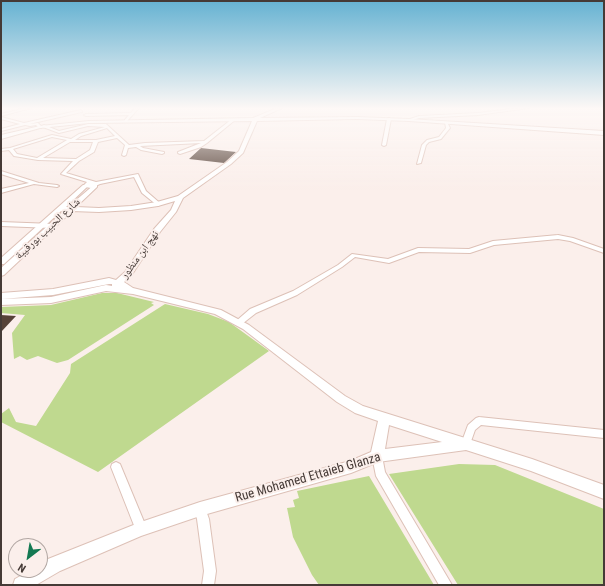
<!DOCTYPE html>
<meta charset="utf-8">
<style>
body{margin:0}
#map{position:relative;width:605px;height:586px;overflow:hidden;background:#fbefeb;font-family:"Roboto Condensed",sans-serif}
canvas{display:block}
.frame{position:absolute;inset:0;border:2px solid #453a36;pointer-events:none}
.north{position:absolute;left:8px;top:538px;width:40px;height:40px;box-sizing:border-box;background:#fbefeb;border:1px solid #b2a7a3;border-radius:50%;rotate:211deg;font-size:11px;font-weight:700;line-height:16px;text-align:center;color:#453a36}
.north::after{content:'';display:block;margin:auto;width:14px;height:18px;background:#147952;clip-path:polygon(50% 0,100% 100%,50% 72%,0 100%)}
</style>
<div id="map">
<canvas width="605" height="586"></canvas>
<div class="frame"></div>
<div class="north">N</div>
</div>
<script>
const ctx = document.querySelector('canvas').getContext('2d');
ctx.lineJoin = 'round';
function fillPath(path, color) {
  ctx.fillStyle = color;
  ctx.fill(path, 'evenodd');
}
function shape(rows) {
  const path = new Path2D();
  for (const r of rows) {
    path.moveTo(r[0], r[1]);
    for (let i = 2; i < r.length; i += 2) path.lineTo(r[i], r[i + 1]);
  }
  return path;
}
function trace(path, color, width, dash) {
  ctx.strokeStyle = color;
  ctx.lineWidth = width;
  ctx.lineCap = dash ? 'butt' : 'round';
  ctx.setLineDash(dash || []);
  ctx.stroke(path);
}
function write(font, color, halo, rows, align = 'center') {
  ctx.font = font + ' "Roboto Condensed","Noto Naskh Arabic",sans-serif';
  ctx.lineWidth = 4;
  ctx.setLineDash([]);
  ctx.textBaseline = 'middle';
  ctx.strokeStyle = halo;
  ctx.fillStyle = color;
  for (const [text, x, y, turn = 0] of rows) {
    ctx.save();
    ctx.translate(x, y);
    ctx.rotate((+turn || 0) * Math.PI / 180);
    ctx.textAlign = isNaN(turn) ? turn : align;
    if (halo) ctx.strokeText(text, 0, 0);
    ctx.fillText(text, 0, 0);
    ctx.restore();
  }
}
fillPath(shape([
 [102,293,117,293,154,302,151,303,154,305,68,360,57,363,38,356,27,360,20,356,14,359,12,333,25,315,1,313,1,307,51,305],
 [165,304,208,314,229,322,269,351,98,472,1,422,1,414,9,408,16,422,36,426,70,373,71,364],
 [459,464,495,465,604,509,604,585,458,585,389,474],
 [369,476,434,585,319,585,312,575,293,537,287,508,295,507,293,500,299,498,297,491]
]), '#bfd98f');
fillPath(shape([
 [201,148,236,152,224,163,189,159],
 [1,315,16,316,1,332]
]), '#574238');
const minor = shape([
 [26,108,31,108,1,116,1,114,26,108],
 [135,108,139,108,126,122,124,121,129,115,86,116,84,115,86,114,131,113,135,108],
 [520,108,529,108,478,115,419,118,409,121,407,120,419,116,478,113,520,108],
 [81,110,82,112,29,124,38,123,42,127,41,128,39,128,36,125,30,126,25,125,1,131,1,129,20,124,1,119,1,117,24,123,81,110],
 [389,118,391,119,386,145,384,146,382,145,387,119,389,118],
 [232,119,235,120,207,143,201,147,180,154,178,153,178,152,201,143,140,146,143,148,164,152,164,153,162,154,141,150,136,147,128,148,126,155,124,156,122,155,125,145,117,138,98,142,94,152,79,161,66,173,96,182,138,174,146,191,161,204,158,206,142,193,134,177,100,184,91,188,85,187,83,186,87,182,61,174,73,161,38,160,14,156,9,150,1,151,1,149,10,148,52,135,71,139,79,134,105,127,88,126,59,133,43,127,42,126,44,125,59,131,88,124,106,124,129,145,145,143,204,141,232,119],
 [107,128,115,136,96,140,75,140,81,136,107,128],
 [52,137,67,140,37,158,17,154,13,149,52,137],
 [70,142,93,142,90,150,76,159,43,158,70,142],
 [445,122,447,122,450,128,441,139,429,142,426,145,421,163,417,164,422,145,427,140,439,137,446,128,445,122],
 [1,171,39,183,57,185,59,186,57,187,34,184,1,193,1,189,29,183,1,174,1,171],
 [1,222,53,224,56,226,53,228,1,226,1,222],
 [558,235,573,238,604,249,604,253,570,241,558,239,494,245,470,253,419,252,389,263,355,257,342,267,297,295,256,313,242,324,239,325,235,322,250,309,293,291,338,265,352,254,388,259,418,248,469,249,493,241,558,235],
 [479,417,604,430,604,438,481,425,475,430,469,447,466,448,463,447,461,444,468,425,476,418,479,417],
 [377,451,381,453,382,456,385,472,452,585,439,585,376,476,372,456,373,453,377,451],
 [116,462,120,464,147,529,145,533,141,535,137,533,111,467,112,464,116,462],
 [200,504,204,505,209,519,216,571,214,585,202,585,204,571,197,519,194,509,196,505,200,504]
]);
const tertiary = shape([
 [277,108,282,108,260,118,357,117,409,119,604,131,604,135,409,121,357,119,257,121,243,153,231,164,183,198,176,212,160,232,131,276,124,282,133,288,221,310,249,325,345,396,363,406,532,459,604,485,604,499,531,471,466,450,378,462,351,473,200,516,141,536,60,571,36,585,13,585,15,579,31,570,40,570,40,564,48,559,141,522,200,502,350,461,371,452,378,421,355,413,337,402,243,329,215,314,133,294,106,291,51,303,1,305,1,299,51,297,106,285,112,286,112,284,109,284,53,295,1,299,1,293,53,289,109,278,116,280,125,272,154,229,171,210,175,201,158,206,131,210,99,212,72,211,4,275,1,276,1,268,64,211,61,211,4,264,1,264,1,258,83,185,88,186,66,207,68,207,95,184,97,185,97,187,76,207,99,208,131,206,157,202,178,196,227,162,239,151,252,121,89,123,40,128,1,139,1,135,40,126,89,121,253,118,277,108],
 [389,425,442,442,385,449,389,425]
]);
trace(minor, '#ddc1b7', 2);
trace(tertiary, '#ddc1b7', 2);
fillPath(minor, '#fff');
fillPath(tertiary, '#fff');
const sky = ctx.createLinearGradient(0, 0, 0, 190);
sky.addColorStop(0, '#65b2d2');
sky.addColorStop(0.57, '#fdf8f6');
sky.addColorStop(1, '#fdf8f600');
ctx.fillStyle = sky;
ctx.fillRect(0, 0, 605, 190);
write('11px', '#453a36', '#fbefeb', [
 ["شارع الحبيب بورقيبة",48,229,-43],
 ["نهج ابن منظور",140,255,-54]
]);
write('13px', '#453a36', '#fbefeb', [
 ["Rue Mohamed Ettaieb Glanza",308,478,-16]
]);
</script>
